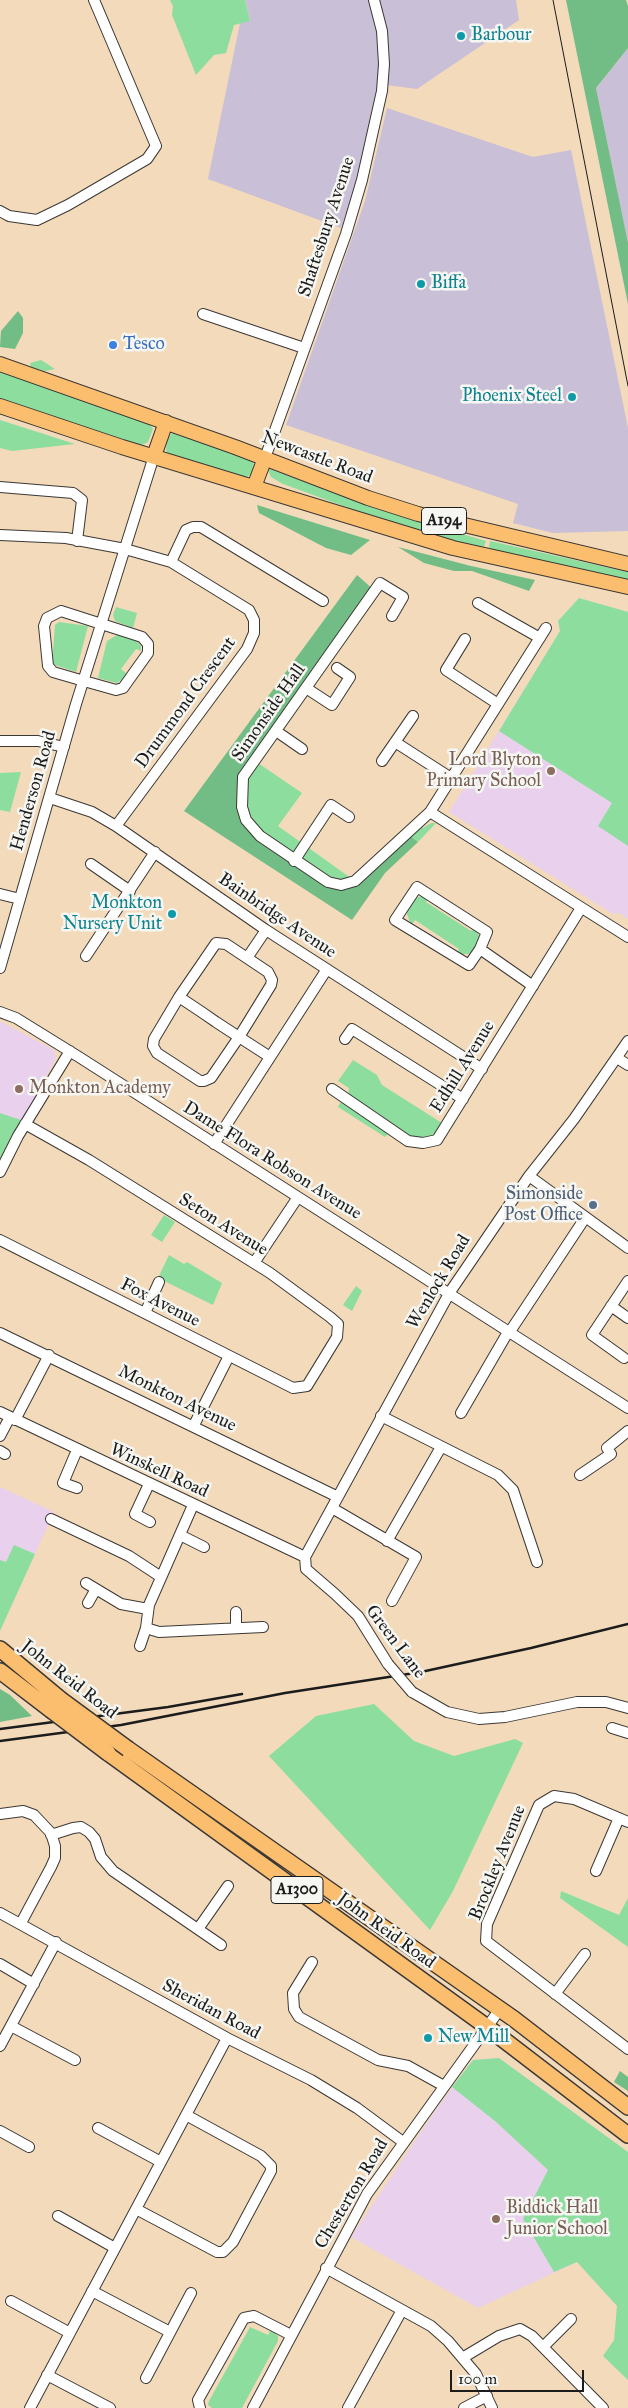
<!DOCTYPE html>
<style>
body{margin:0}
#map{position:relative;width:628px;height:2408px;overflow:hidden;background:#f2dabb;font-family:"IM FELL Great Primer",serif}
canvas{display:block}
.scale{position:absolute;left:450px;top:2370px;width:134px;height:22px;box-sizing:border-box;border:2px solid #1c1c1c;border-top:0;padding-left:6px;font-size:15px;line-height:18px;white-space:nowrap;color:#1c1c1c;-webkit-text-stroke:4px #f6f6f2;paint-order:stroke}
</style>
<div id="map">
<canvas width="628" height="2408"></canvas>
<div class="scale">100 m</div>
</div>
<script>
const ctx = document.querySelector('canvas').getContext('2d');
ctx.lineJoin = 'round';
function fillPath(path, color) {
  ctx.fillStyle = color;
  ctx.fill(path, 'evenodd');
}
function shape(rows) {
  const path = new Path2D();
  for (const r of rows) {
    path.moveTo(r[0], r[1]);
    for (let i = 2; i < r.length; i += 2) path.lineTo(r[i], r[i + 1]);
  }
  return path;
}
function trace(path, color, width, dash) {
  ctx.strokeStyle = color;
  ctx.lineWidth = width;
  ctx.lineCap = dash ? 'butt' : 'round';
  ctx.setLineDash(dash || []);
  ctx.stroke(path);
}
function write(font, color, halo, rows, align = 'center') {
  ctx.font = font + ' "IM FELL Great Primer",serif';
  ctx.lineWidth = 5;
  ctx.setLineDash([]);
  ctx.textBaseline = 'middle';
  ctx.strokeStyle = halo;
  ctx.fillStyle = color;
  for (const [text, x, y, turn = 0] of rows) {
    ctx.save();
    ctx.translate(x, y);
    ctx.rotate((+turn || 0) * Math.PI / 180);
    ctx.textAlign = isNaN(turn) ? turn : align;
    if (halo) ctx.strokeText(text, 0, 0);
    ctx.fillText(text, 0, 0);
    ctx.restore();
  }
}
fillPath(shape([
 [579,598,628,612,628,919,619,913,613,914,449,812,560,631,558,621],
 [0,1021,54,1050,56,1058,0,1162],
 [0,1487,54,1512,0,1631],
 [499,2058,628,2152,628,2380,603,2356,614,2340,617,2306,577,2262,478,2308,351,2237,435,2111,473,2060]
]), '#e9d1ed');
fillPath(shape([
 [245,0,516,0,519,20,417,89,379,84,360,174,341,228,208,179,240,23,250,20],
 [628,48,628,244,596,88],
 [387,108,533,157,571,150,628,428,628,531,553,533,513,523,518,504,286,425,365,201]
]), '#c9bfd7');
fillPath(shape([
 [170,0,245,0,250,21,234,25,226,53,214,55,196,75,172,15,173,6],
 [41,360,55,369,45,371,31,367,30,363],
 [0,372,146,420,153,429,148,442,140,446,0,400],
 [0,420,75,444,12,451,0,448],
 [176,432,253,460,254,466,251,475,243,478,167,453,166,449,168,439,172,433],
 [267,468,380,510,486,541,483,550,390,523,283,484,271,477],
 [490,541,628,572,628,580,488,552],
 [579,598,628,612,628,846,598,826,612,803,499,731,560,631,558,621],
 [116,607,137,613,133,628,115,621,113,615],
 [59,622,88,626,76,672,52,664,55,625],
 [117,635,137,641,141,646,141,651,136,649,121,669,128,675,117,683,98,678,107,641],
 [255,761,302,793,278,826,355,881,328,882,246,820,243,777],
 [21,772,10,812,0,810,0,773],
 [431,823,436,823,418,842,410,836,422,826,423,828],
 [424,896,429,897,426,902,471,931,475,926,480,939,473,951,468,954,457,954,459,949,415,920,411,925,407,914,408,906,418,897],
 [353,1060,377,1075,382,1085,442,1123,432,1137,414,1139,348,1095,349,1088,338,1081],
 [345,1102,390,1131,385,1137,338,1107,340,1103],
 [0,1113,21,1120,0,1162],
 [164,1215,175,1222,162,1242,151,1235],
 [169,1255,184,1264,187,1262,222,1283,213,1305,158,1278],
 [356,1286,362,1291,352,1311,343,1305],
 [14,1545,35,1554,0,1631,0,1560,6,1562],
 [374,1704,414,1741,454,1756,515,1739,523,1743,453,1891,430,1930,269,1756,316,1716],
 [561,1891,619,1915,628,1898,628,1947,560,1898],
 [499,2058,628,2152,628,2380,603,2356,614,2340,617,2306,577,2262,554,2272,523,2219,548,2170,495,2121,452,2087,473,2060],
 [250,2327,268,2335,271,2329,278,2336,278,2341,242,2408,212,2408,208,2405,209,2401]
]), '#8dde9e');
fillPath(shape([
 [566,0,626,0,628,6,628,48,596,88,628,243,628,304],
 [18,311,23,318,23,333,15,349,0,347,1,331],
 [257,505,370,540,351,555,326,548,259,513],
 [398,547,471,566,535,580,529,591,472,571,454,571,424,563],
 [357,575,375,591,243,777,242,807,260,836,341,885,410,836,418,842,385,873,352,920,184,811],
 [0,1689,10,1695,32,1716,0,1722],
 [620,2071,628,2077,628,2091,614,2082]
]), '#72bd85');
const minor = shape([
 [0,211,9,216,37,220,68,205,147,159,156,146,94,0],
 [203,314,304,348],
 [265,458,346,234,362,180,382,91,384,64,382,31,374,0],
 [0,487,73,493,82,500,77,541],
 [0,535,66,538,125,549,171,562,249,610,254,620,254,633,247,649,116,826],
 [171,562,186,530,193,527,201,527,323,601],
 [478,603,540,638],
 [61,611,142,637,148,644,148,653,123,688,116,690,84,681,53,672,48,666,44,626,47,618,61,611],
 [392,616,403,597,380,583,243,777,242,807,246,820,260,836,328,882,341,885,355,881,430,812,546,628],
 [465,639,446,670,498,704],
 [306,688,332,705,350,677,337,668],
 [276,731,302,749],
 [0,741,38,741,64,747],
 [395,742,451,778],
 [382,761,413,716],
 [50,798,92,812,116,826,266,930,482,1069],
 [430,812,628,937],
 [294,861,331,805,349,817],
 [91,864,130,891],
 [0,894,20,899],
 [480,949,487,932,417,887,395,920,469,965,480,949,533,986],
 [86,956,155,852],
 [247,958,266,930],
 [0,968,76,704,154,456],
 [179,997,154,1039,153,1046,157,1053,200,1081,204,1081,211,1078,239,1037,271,985,272,980,268,972,226,944,216,943,179,997,203,1013,216,1022,239,1037,270,1057],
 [0,1012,16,1018,79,1057,628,1408],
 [345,1039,352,1029,463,1099],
 [617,1058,628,1065],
 [332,1089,408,1141,423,1143,437,1140,581,908],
 [214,1144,327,969],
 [0,1172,18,1136,70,1051],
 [529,1176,628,1248],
 [0,1240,293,1388,307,1386,337,1337,338,1324,330,1317,270,1273,89,1160,25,1124],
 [254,1263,298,1197],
 [611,1306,628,1318],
 [145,1313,159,1282],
 [0,1333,338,1497],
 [509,1333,585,1218],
 [624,1358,592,1335,628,1281],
 [0,1412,305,1557],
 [461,1413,508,1332],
 [381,1416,498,1475,513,1490,537,1562],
 [15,1420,49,1355],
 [194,1425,229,1356],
 [0,1436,10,1417],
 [77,1450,63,1483,77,1488],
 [0,1451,5,1454],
 [580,1475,611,1454,607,1448,628,1431],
 [149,1484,135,1514,150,1522],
 [332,1508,416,1557,392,1601],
 [51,1519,129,1556,161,1577],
 [180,1535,204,1547],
 [387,1541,441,1447],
 [86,1583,121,1604,148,1609],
 [88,1603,96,1589],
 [146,1628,159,1632,263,1627],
 [236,1628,236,1612],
 [140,1646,146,1628,149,1605,193,1505],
 [388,1664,358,1616,335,1594,306,1569,305,1557,450,1292,529,1176,574,1119,628,1041],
 [412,1692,447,1712,479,1719,505,1717,577,1702,606,1702,628,1708],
 [612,1728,628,1733],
 [0,1814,23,1811,34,1815,51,1833,55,1846,55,1858,51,1867,21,1923],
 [628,1822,574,1799,554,1796,539,1805,487,1924,486,1941,628,2049],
 [51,1835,73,1828,81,1827,89,1832,95,1839,101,1857,113,1871,221,1945],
 [596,1871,619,1818],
 [0,1913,227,2038,311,2080,357,2108,403,2142],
 [198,1929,228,1886],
 [312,1962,293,1993,294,2009,299,2017,378,2060,408,2066,444,2086],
 [0,1964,34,1984],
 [555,1994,585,1954],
 [11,2026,75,2060],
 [0,2046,56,1942],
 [98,2128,161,2162],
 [0,2131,29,2147],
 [136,2209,217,2252,223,2252,233,2242,271,2171,271,2166,261,2156,186,2115],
 [58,2216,115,2248],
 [326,2268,431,2326,448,2341,476,2374,492,2408],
 [92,2291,170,2332],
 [11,2301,70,2333],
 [543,2347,571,2319],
 [464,2357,499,2336,520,2329,532,2336,603,2408],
 [47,2375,110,2408],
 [146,2378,191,2293],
 [30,2408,227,2038],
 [200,2408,198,2400,244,2318,254,2316,291,2335],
 [253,2408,367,2194,500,2009],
 [348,2408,402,2310],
 [464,2408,487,2396]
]);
const major = shape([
 [0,364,235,447,368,498,418,514,628,564],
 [0,406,122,447,453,548,628,587],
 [154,456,166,422],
 [254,487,265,458]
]);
const highway = shape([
 [0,1649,60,1699],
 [0,1671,51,1710],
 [128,1749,514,2019,628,2107],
 [108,1753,487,2027,628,2135]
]);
trace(minor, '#3c3834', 12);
trace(major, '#3c3834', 16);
trace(highway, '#3c3834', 18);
trace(minor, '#fff', 10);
trace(major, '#fbbd6e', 14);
trace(highway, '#fbbd6e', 15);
trace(shape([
 [553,0,628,386]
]), '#1c1c1c', 1);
trace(shape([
 [0,1729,168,1707,242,1694],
 [0,1741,121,1725,285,1693,421,1672,531,1648,628,1624]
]), '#1c1c1c', 2.5);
const minorBridge = shape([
 [388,1664,412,1692]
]);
const highwayBridge = shape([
 [60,1699,128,1749],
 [51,1710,108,1753]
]);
trace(minorBridge, '#3c3834', 12, []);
trace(highwayBridge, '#3c3834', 18, []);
trace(minorBridge, '#fff', 10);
trace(highwayBridge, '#fbbd6e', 15);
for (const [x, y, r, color] of [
 [461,36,5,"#0f9aa8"],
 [421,284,5,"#0f9aa8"],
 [113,345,5,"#3f7fe0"],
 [572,397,5,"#0f9aa8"],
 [551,771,5,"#8d6e63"],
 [172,914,5,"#0f9aa8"],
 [19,1089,5,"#8d6e63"],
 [593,1205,5,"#5c6f8a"],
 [428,2038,5,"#0f9aa8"],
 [496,2219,5,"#8d6e63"]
]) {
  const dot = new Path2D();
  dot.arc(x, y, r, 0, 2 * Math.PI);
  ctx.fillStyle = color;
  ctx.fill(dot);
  trace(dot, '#f6f6f2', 2);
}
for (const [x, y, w] of [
 [444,521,45],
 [297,1890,52]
]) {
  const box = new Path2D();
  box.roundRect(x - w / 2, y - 13.5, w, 27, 4);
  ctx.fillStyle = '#f6f6f2';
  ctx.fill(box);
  trace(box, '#1c1c1c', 1);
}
write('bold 16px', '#1c1c1c', null, [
 ["A194",444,521],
 ["A1300",297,1890]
]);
write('18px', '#0d838f', '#f6f6f2', [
 ["Barbour",471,36],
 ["Biffa",431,284],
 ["Phoenix Steel",562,397,"right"],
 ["Monkton",162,904,"right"],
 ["Nursery Unit",162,925,"right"],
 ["New Mill",438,2038]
], 'left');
write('18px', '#1c1c1c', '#f6f6f2', [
 ["Shaftesbury Avenue",327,227,-72],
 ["Newcastle Road",317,458,21],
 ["Drummond Crescent",186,703,-54],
 ["Simonside Hall",269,713,-55],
 ["Henderson Road",34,791,-74],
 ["Bainbridge Avenue",277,916,34],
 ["Edhill Avenue",463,1067,-58],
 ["Dame Flora Robson Avenue",272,1161,32],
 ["Seton Avenue",223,1225,32],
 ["Wenlock Road",439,1282,-59],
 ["Fox Avenue",160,1303,27],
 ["Monkton Avenue",177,1399,26],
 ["Winskell Road",159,1471,25],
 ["Green Lane",395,1642,53],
 ["John Reid Road",69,1680,38],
 ["Brockley Avenue",498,1863,-68],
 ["John Reid Road",386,1931,36],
 ["Sheridan Road",211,2010,28],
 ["Chesterton Road",352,2194,-59]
]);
write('18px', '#366cbe', '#f6f6f2', [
 ["Tesco",123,345]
], 'left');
write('18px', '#785e54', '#f6f6f2', [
 ["Lord Blyton",541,761,"right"],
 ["Primary School",541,782,"right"],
 ["Monkton Academy",29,1089],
 ["Biddick Hall",506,2209],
 ["Junior School",506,2230]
], 'left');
write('18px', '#4e5e75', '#f6f6f2', [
 ["Simonside",583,1195],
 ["Post Office",583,1216]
], 'right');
</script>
